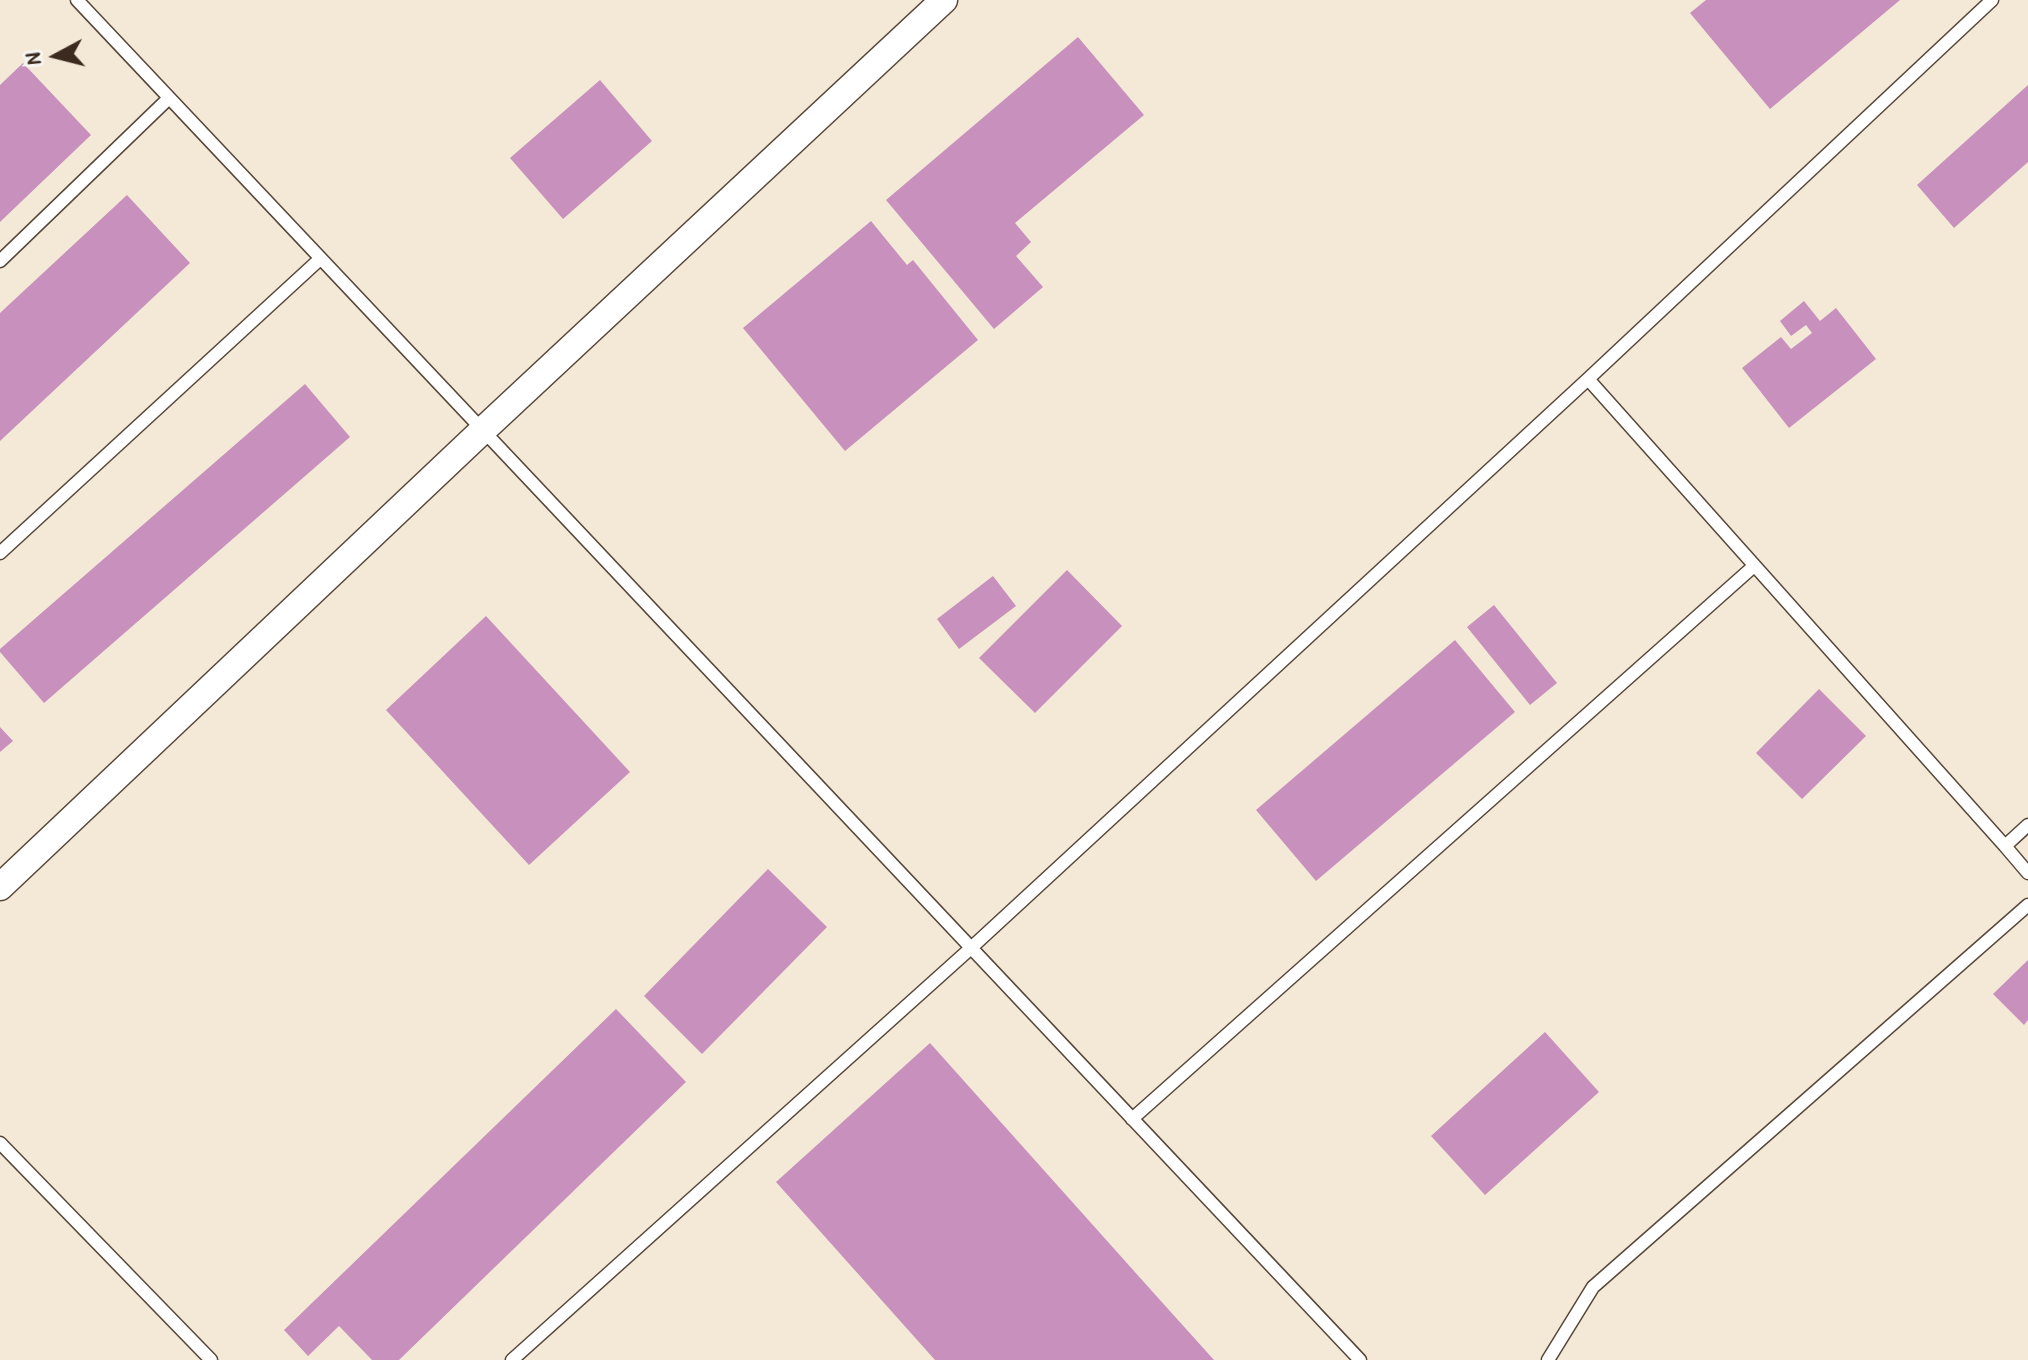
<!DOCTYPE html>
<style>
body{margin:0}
#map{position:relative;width:2028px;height:1360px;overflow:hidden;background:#f4e9d7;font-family:"Patrick Hand",sans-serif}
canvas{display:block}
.north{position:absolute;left:16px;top:16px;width:80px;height:80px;-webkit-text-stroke:6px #f6f6f2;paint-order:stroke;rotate:263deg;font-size:22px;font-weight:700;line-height:32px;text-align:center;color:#3b2a1e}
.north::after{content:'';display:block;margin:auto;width:28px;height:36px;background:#3b2a1e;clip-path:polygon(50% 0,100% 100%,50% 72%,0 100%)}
</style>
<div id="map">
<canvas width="2028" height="1360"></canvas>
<div class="north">N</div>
</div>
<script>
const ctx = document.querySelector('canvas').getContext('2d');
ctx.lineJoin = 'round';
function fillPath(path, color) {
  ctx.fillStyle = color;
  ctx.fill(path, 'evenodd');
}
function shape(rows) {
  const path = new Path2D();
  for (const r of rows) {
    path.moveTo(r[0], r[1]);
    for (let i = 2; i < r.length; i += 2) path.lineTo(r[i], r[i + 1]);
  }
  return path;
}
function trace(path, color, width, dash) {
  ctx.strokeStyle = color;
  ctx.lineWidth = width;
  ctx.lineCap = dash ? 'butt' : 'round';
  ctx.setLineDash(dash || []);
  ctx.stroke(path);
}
fillPath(shape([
 [1706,0,1900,0,1770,109,1690,13],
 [1078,37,1144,115,1015,223,1031,242,1016,256,1043,287,994,329,886,200],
 [23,63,91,135,0,222,0,85],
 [600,80,652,141,563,219,510,158],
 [2028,85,2028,162,1954,228,1917,185],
 [127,195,190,263,0,441,0,313],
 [871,221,907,265,913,260,978,340,845,451,743,328],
 [1804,301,1820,321,1836,308,1876,359,1789,428,1742,368,1781,337,1791,349,1812,333,1806,325,1791,336,1780,321],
 [305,384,350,437,44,703,0,652,0,649],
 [1067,570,1122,626,1035,713,979,658],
 [993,576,1016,606,959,649,937,619],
 [1494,605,1557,683,1530,705,1467,627],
 [486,616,630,772,529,865,386,710],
 [1455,640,1515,712,1316,881,1256,810],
 [1819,689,1866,736,1802,799,1756,753],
 [0,727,13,741,0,752],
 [768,869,827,927,702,1054,644,996],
 [2028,960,2028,1020,2024,1025,1993,994],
 [616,1009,686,1082,399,1360,372,1360,339,1326,308,1356,284,1330],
 [1545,1032,1599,1092,1485,1195,1431,1136],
 [930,1043,1151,1290,1214,1360,935,1360,776,1182]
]), '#c790bd');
const service = shape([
 [77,0,1360,1360],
 [0,261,169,98],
 [1588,379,2005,846,2028,825],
 [0,553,320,259],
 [2005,846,2028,873],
 [1132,1119,1754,566],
 [0,1143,211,1360],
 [512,1360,971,948,1588,379,1992,0],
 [1548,1360,1593,1287,2028,905]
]);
const minor = shape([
 [0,887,482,431,944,0]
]);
trace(service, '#57473a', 15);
trace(minor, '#57473a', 29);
trace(service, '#fff', 12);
trace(minor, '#fff', 26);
</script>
